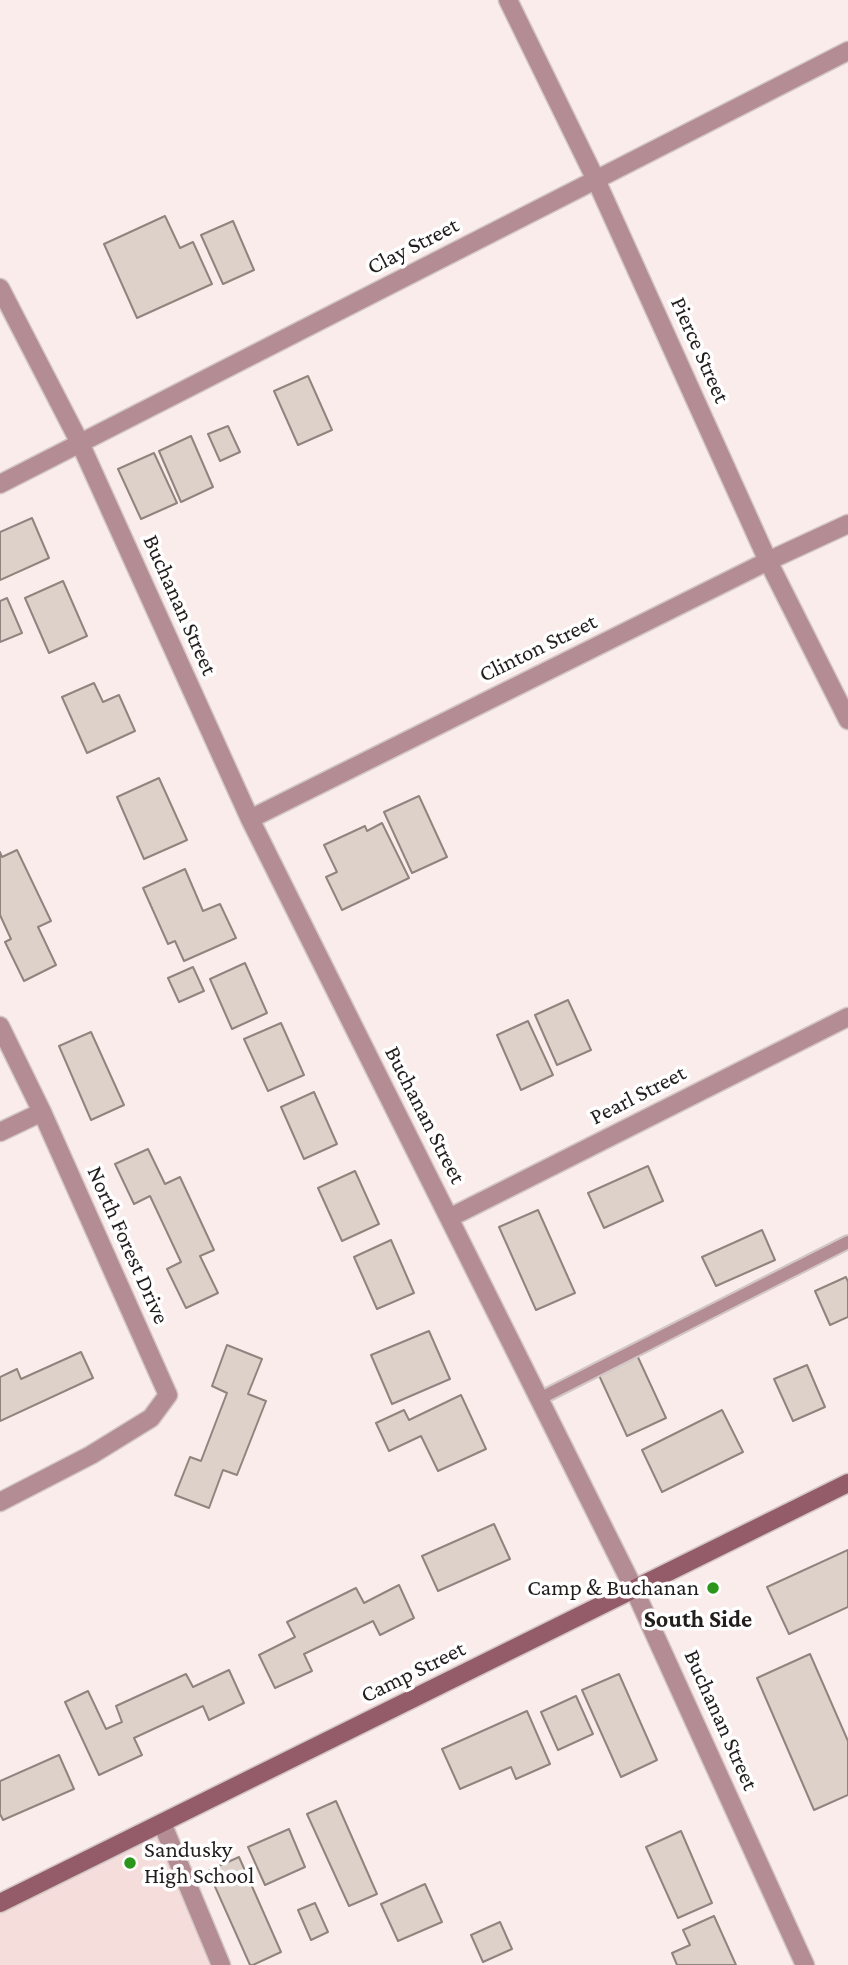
<!DOCTYPE html>
<style>
body{margin:0}
canvas{display:block;background:#faecea}
</style>
<canvas width="848" height="1965"></canvas>
<script>
const ctx = document.querySelector('canvas').getContext('2d');
ctx.lineJoin = 'round';
function fillPath(path, color) {
  ctx.fillStyle = color;
  ctx.fill(path, 'evenodd');
}
function shape(rows) {
  const path = new Path2D();
  for (const r of rows) {
    path.moveTo(r[0], r[1]);
    for (let i = 2; i < r.length; i += 2) path.lineTo(r[i], r[i + 1]);
  }
  return path;
}
function trace(path, color, width, dash) {
  ctx.strokeStyle = color;
  ctx.lineWidth = width;
  ctx.lineCap = dash ? 'butt' : 'round';
  ctx.setLineDash(dash || []);
  ctx.stroke(path);
}
function write(font, color, halo, rows, align = 'center') {
  ctx.font = font + ' "Crimson Pro",serif';
  ctx.lineWidth = 7;
  ctx.setLineDash([]);
  ctx.textBaseline = 'middle';
  ctx.strokeStyle = halo;
  ctx.fillStyle = color;
  for (const [text, x, y, turn = 0] of rows) {
    ctx.save();
    ctx.translate(x, y);
    ctx.rotate((+turn || 0) * Math.PI / 180);
    ctx.textAlign = isNaN(turn) ? turn : align;
    if (halo) ctx.strokeText(text, 0, 0);
    ctx.fillText(text, 0, 0);
    ctx.restore();
  }
}
fillPath(shape([
 [162,1823,221,1965,0,1965,0,1903]
]), '#f4ddda');
const building = shape([
 [165,216,180,248,193,242,212,284,137,318,104,244,165,216],
 [233,221,254,270,223,284,201,235,233,221],
 [308,376,332,430,298,445,274,391,308,376],
 [228,426,240,452,220,461,208,434,228,426],
 [191,436,213,487,181,502,159,451,191,436],
 [154,453,177,503,141,519,118,469,154,453],
 [32,518,49,558,0,580,0,532,32,518],
 [63,581,87,636,49,653,25,598,63,581],
 [7,598,22,633,0,642,0,601,7,598],
 [94,683,103,702,119,695,135,731,87,753,62,697,94,683],
 [159,778,187,840,144,859,117,797,159,778],
 [419,796,447,857,412,873,384,812,419,796],
 [382,823,409,878,342,910,326,877,337,872,324,845,365,826,367,831,382,823],
 [17,850,51,921,38,927,56,965,24,981,5,942,11,939,0,915,0,852,2,857,17,850],
 [185,869,203,911,220,904,236,938,184,961,175,941,168,944,143,888,185,869],
 [245,963,267,1013,232,1029,210,979,245,963],
 [193,967,204,991,179,1002,168,978,193,967],
 [568,1000,591,1050,557,1065,535,1015,568,1000],
 [528,1021,553,1075,521,1090,497,1035,528,1021],
 [281,1023,304,1075,268,1091,244,1039,281,1023],
 [91,1032,124,1105,91,1120,59,1046,91,1032],
 [314,1092,337,1144,304,1159,281,1107,314,1092],
 [148,1149,165,1184,180,1177,214,1250,200,1256,218,1293,186,1308,167,1269,181,1262,150,1196,134,1204,115,1164,148,1149],
 [648,1166,663,1201,604,1228,588,1193,648,1166],
 [355,1171,379,1224,342,1241,318,1188,355,1171],
 [538,1210,575,1293,536,1310,499,1227,538,1210],
 [762,1230,775,1260,716,1286,702,1257,762,1230],
 [391,1240,414,1293,377,1309,354,1257,391,1240],
 [846,1277,848,1282,848,1317,830,1325,815,1291,846,1277],
 [429,1331,450,1379,392,1404,371,1355,429,1331],
 [227,1345,262,1359,248,1394,266,1401,237,1475,223,1470,209,1508,175,1495,190,1457,201,1461,227,1393,212,1386,227,1345],
 [81,1352,93,1378,0,1421,0,1377,17,1369,21,1379,81,1352],
 [636,1353,666,1418,627,1436,597,1371,636,1353],
 [807,1365,825,1407,793,1421,774,1379,807,1365],
 [461,1395,486,1449,438,1471,421,1436,389,1451,376,1423,404,1410,409,1420,461,1395],
 [722,1410,743,1452,662,1492,642,1450,722,1410],
 [494,1524,510,1559,438,1591,422,1556,494,1524],
 [848,1550,848,1607,789,1634,767,1587,848,1550],
 [399,1585,414,1618,380,1635,373,1621,304,1654,312,1671,275,1688,259,1655,295,1637,287,1622,356,1588,364,1603,399,1585],
 [810,1654,848,1741,848,1795,814,1810,757,1678,810,1654],
 [229,1670,244,1703,209,1720,203,1706,134,1738,142,1755,99,1775,65,1702,88,1691,106,1729,122,1722,116,1706,186,1674,193,1687,229,1670],
 [619,1674,657,1760,621,1777,582,1690,619,1674],
 [576,1696,593,1734,558,1750,541,1712,576,1696],
 [527,1711,550,1764,516,1779,511,1767,460,1789,442,1749,527,1711],
 [59,1755,74,1789,3,1820,0,1814,0,1781,59,1755],
 [336,1801,377,1894,349,1906,307,1814,336,1801],
 [289,1829,305,1867,265,1885,248,1847,289,1829],
 [681,1831,712,1903,678,1918,646,1847,681,1831],
 [239,1857,281,1952,253,1965,250,1965,208,1871,239,1857],
 [425,1884,442,1922,398,1941,381,1904,425,1884],
 [315,1903,328,1932,311,1940,298,1910,315,1903],
 [714,1916,736,1965,677,1965,672,1953,690,1945,683,1930,714,1916],
 [500,1922,512,1949,483,1962,471,1935,500,1922]
]);
fillPath(building, '#ddd1ca');
trace(building, '#8f847e', 2);
const lane = shape([
 [539,1399,848,1242]
]);
const street = shape([
 [508,0,596,180,768,561,848,720],
 [0,288,80,443,250,819,634,1589,805,1965],
 [0,484,848,51],
 [250,819,768,561,848,524],
 [0,1026,42,1112,168,1395,151,1418,91,1455,0,1502],
 [0,1132,42,1112],
 [449,1218,848,1017],
 [162,1823,221,1965]
]);
const secondary = shape([
 [0,1903,848,1483]
]);
trace(lane, '#d3c7c5', 16);
trace(street, '#d3c7c5', 21);
trace(secondary, '#d3c7c5', 21);
trace(lane, '#b48c94', 12);
trace(street, '#b48c94', 18);
trace(secondary, '#945c69', 18);
for (const [x, y, r, color] of [
 [713,1588,7,"#2c951c"],
 [130,1863,7,"#2c951c"]
]) {
  const dot = new Path2D();
  dot.arc(x, y, r, 0, 2 * Math.PI);
  ctx.fillStyle = color;
  ctx.fill(dot);
  trace(dot, '#fff', 2.5);
}
write('23px', '#231e1e', '#fff', [
 ["Clay Street",413,246,-27],
 ["Pierce Street",700,350,66],
 ["Buchanan Street",180,605,66],
 ["Clinton Street",538,648,-26],
 ["Pearl Street",638,1095,-27],
 ["Buchanan Street",425,1115,63],
 ["North Forest Drive",128,1245,66],
 ["Camp Street",413,1672,-26],
 ["Buchanan Street",721,1720,66]
]);
write('23px', '#231e1e', '#fff', [
 ["Camp & Buchanan",699,1588],
 ["Sandusky",144,1850,"left"],
 ["High School",144,1876,"left"]
], 'right');
write('bold 24px', '#231e1e', '#fff', [
 ["South Side",698,1620]
]);
</script>
